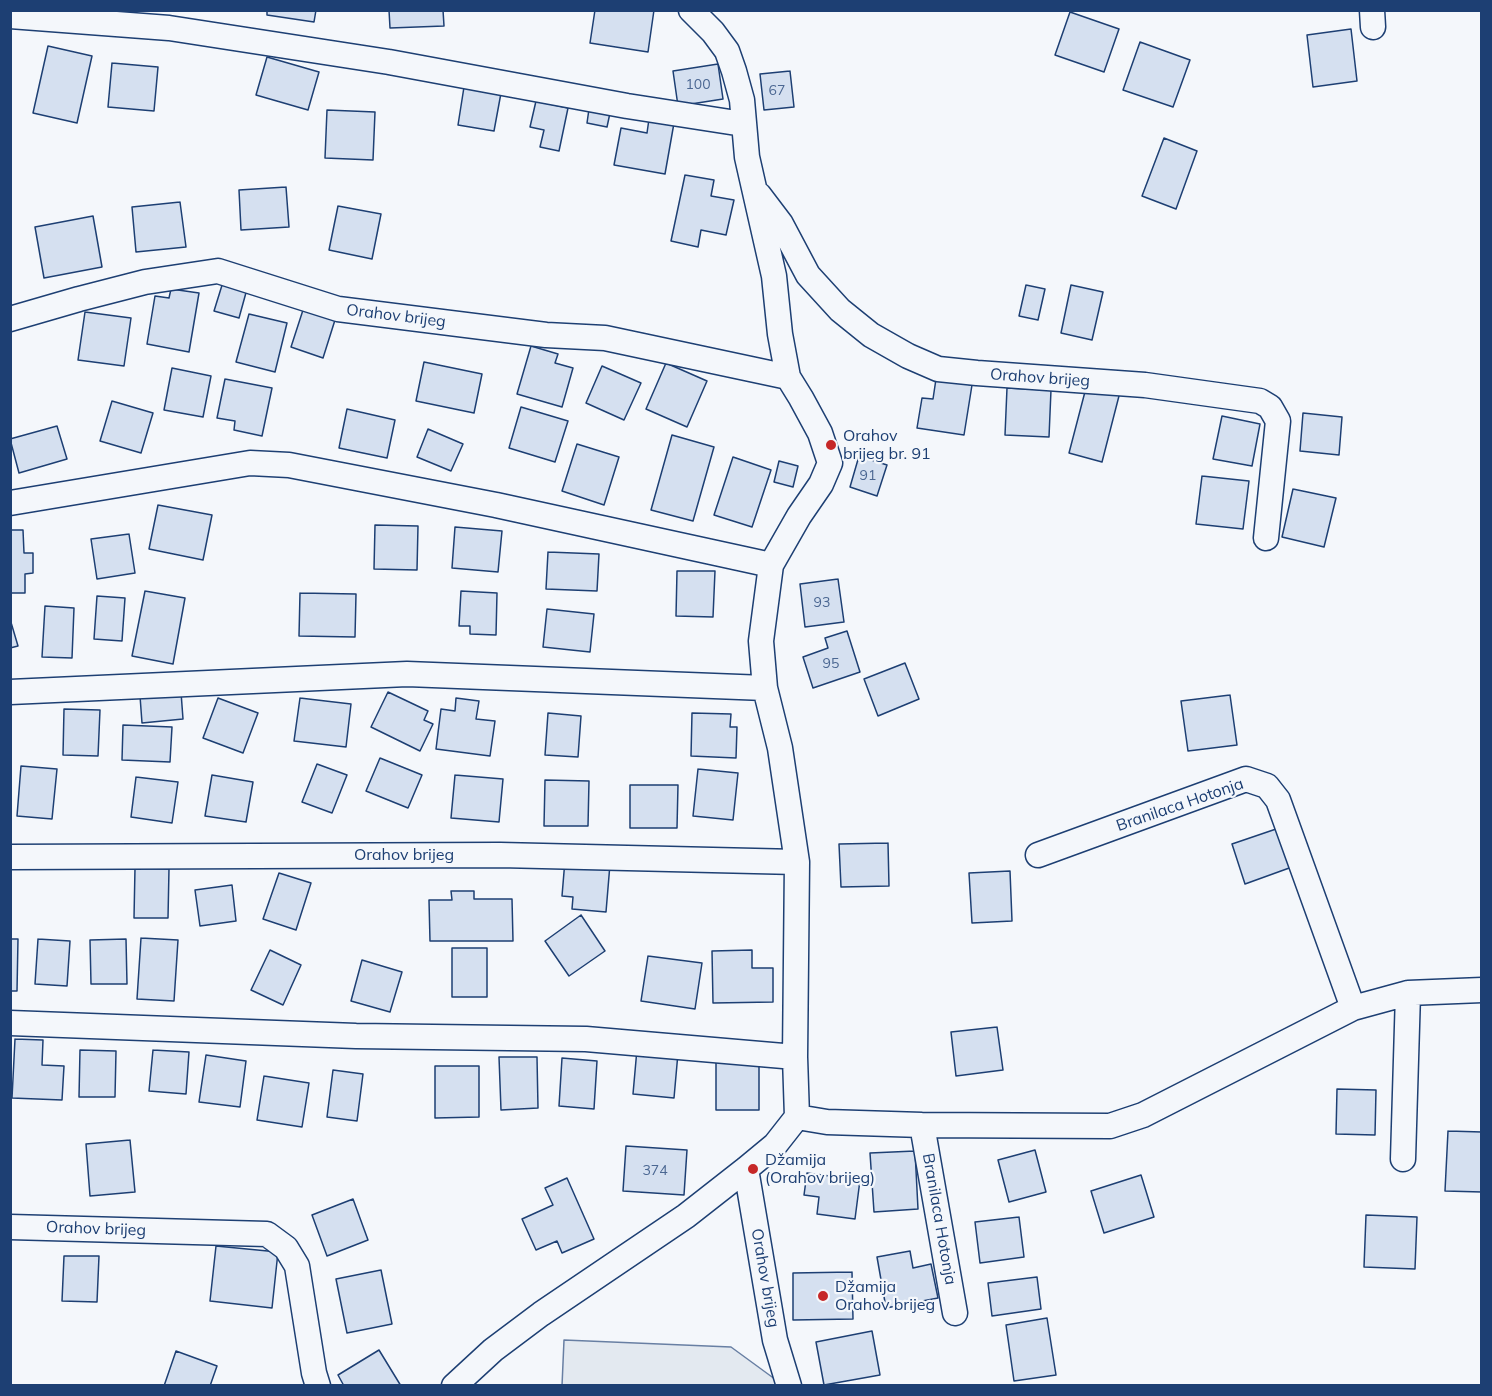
<!DOCTYPE html>
<meta charset="utf-8">
<style>
body{margin:0}
#map{position:relative;width:1492px;height:1396px;overflow:hidden;background:#f4f7fb;font-family:Mulish,sans-serif}
canvas{display:block}
.frame{position:absolute;inset:0;border:12px solid #1d3f73;pointer-events:none}
</style>
<div id="map">
<canvas width="1492" height="1396"></canvas>
<div class="frame"></div>
</div>
<script>
const ctx = document.querySelector('canvas').getContext('2d');
ctx.lineJoin = 'round';
function fillPath(path, color) {
  ctx.fillStyle = color;
  ctx.fill(path, 'evenodd');
}
function shape(rows) {
  const path = new Path2D();
  for (const r of rows) {
    path.moveTo(r[0], r[1]);
    for (let i = 2; i < r.length; i += 2) path.lineTo(r[i], r[i + 1]);
  }
  return path;
}
function trace(path, color, width, dash) {
  ctx.strokeStyle = color;
  ctx.lineWidth = width;
  ctx.lineCap = dash ? 'butt' : 'round';
  ctx.setLineDash(dash || []);
  ctx.stroke(path);
}
function write(font, color, halo, rows, align = 'center') {
  ctx.font = font + ' Mulish,sans-serif';
  ctx.lineWidth = 4.5;
  ctx.setLineDash([]);
  ctx.textBaseline = 'middle';
  ctx.strokeStyle = halo;
  ctx.fillStyle = color;
  for (const [text, x, y, turn = 0] of rows) {
    ctx.save();
    ctx.translate(x, y);
    ctx.rotate((+turn || 0) * Math.PI / 180);
    ctx.textAlign = isNaN(turn) ? turn : align;
    if (halo) ctx.strokeText(text, 0, 0);
    ctx.fillText(text, 0, 0);
    ctx.restore();
  }
}
const green = shape([
 [564,1340,731,1347,783,1385,562,1386,564,1340]
]);
fillPath(green, '#e3e9f0');
trace(green, '#687fa3', 1.5);
const building = shape([
 [267,10,316,10,314,22,267,15,267,10],
 [389,10,443,10,444,26,390,28,389,10],
 [595,10,654,10,648,52,590,43,595,10],
 [1070,12,1119,29,1104,72,1055,55,1070,12],
 [1351,29,1357,81,1313,87,1307,35,1351,29],
 [1140,42,1190,60,1173,107,1123,90,1140,42],
 [48,46,92,56,77,123,33,113,48,46],
 [267,57,319,72,308,110,256,95,267,57],
 [112,63,158,67,154,111,108,107,112,63],
 [718,64,723,99,678,106,673,71,718,64],
 [790,71,794,107,764,110,760,74,790,71],
 [464,87,501,93,494,131,458,125,464,87],
 [536,101,568,108,559,151,540,147,544,130,530,127,536,101],
 [589,109,610,113,607,127,587,123,589,109],
 [327,110,375,112,373,160,325,158,327,110],
 [649,119,674,123,665,174,614,165,621,128,647,133,649,119],
 [1164,138,1197,151,1176,209,1142,196,1164,138],
 [685,175,714,180,711,196,734,200,726,235,701,230,698,247,671,241,685,175],
 [286,187,289,227,241,230,239,190,286,187],
 [180,202,186,247,136,252,132,207,180,202],
 [338,206,381,214,372,259,329,250,338,206],
 [93,216,102,267,44,278,35,227,93,216],
 [223,282,247,289,239,318,214,311,223,282],
 [1026,285,1045,289,1038,320,1019,316,1026,285],
 [1071,285,1103,292,1092,340,1061,333,1071,285],
 [171,289,199,293,189,352,147,344,155,296,169,298,171,289],
 [303,310,335,320,323,358,291,347,303,310],
 [85,312,131,318,124,366,78,360,85,312],
 [249,314,287,323,275,372,236,362,249,314],
 [531,346,558,354,555,363,573,368,562,407,517,394,531,346],
 [424,362,482,374,474,413,416,401,424,362],
 [666,363,707,381,687,427,646,409,666,363],
 [602,366,641,383,624,420,586,403,602,366],
 [172,368,211,376,203,417,164,410,172,368],
 [225,379,272,388,262,436,234,430,235,421,217,418,225,379],
 [936,379,972,385,964,435,917,428,922,398,933,399,936,379],
 [1087,384,1120,392,1102,462,1069,453,1087,384],
 [1007,388,1051,390,1049,437,1005,435,1007,388],
 [112,401,153,413,141,453,100,441,112,401],
 [521,407,568,421,555,462,509,448,521,407],
 [347,409,395,420,387,458,339,448,347,409],
 [1303,413,1342,417,1339,455,1300,451,1303,413],
 [1222,416,1260,424,1252,466,1213,459,1222,416],
 [57,426,67,459,19,473,10,439,57,426],
 [428,429,463,444,451,471,417,457,428,429],
 [672,435,714,447,693,521,651,510,672,435],
 [577,444,619,457,604,505,562,491,577,444],
 [859,456,887,465,877,496,850,487,859,456],
 [733,457,771,470,752,527,714,515,733,457],
 [779,461,798,466,793,487,774,482,779,461],
 [1202,476,1249,481,1243,529,1196,524,1202,476],
 [1293,489,1336,498,1324,547,1282,537,1293,489],
 [158,505,212,515,203,560,149,549,158,505],
 [375,525,418,526,417,570,374,569,375,525],
 [455,527,502,531,498,572,452,568,455,527],
 [10,530,23,530,24,553,33,553,33,573,25,574,25,593,10,593,10,530],
 [129,534,135,573,97,579,91,539,129,534],
 [548,552,599,554,597,591,546,589,548,552],
 [677,571,715,571,713,617,676,616,677,571],
 [838,579,844,622,805,627,800,584,838,579],
 [145,591,185,598,173,664,132,656,145,591],
 [461,591,497,593,496,635,470,634,470,626,459,626,461,591],
 [300,593,356,594,355,637,299,636,300,593],
 [97,596,125,598,122,641,94,639,97,596],
 [45,606,74,608,72,658,42,657,45,606],
 [547,609,594,614,590,652,543,647,547,609],
 [10,619,18,646,10,648,10,619],
 [847,631,860,672,813,688,803,657,828,648,825,638,847,631],
 [905,663,919,699,878,716,864,679,905,663],
 [181,692,183,719,142,723,140,696,181,692],
 [388,692,428,711,424,720,433,724,420,751,371,727,388,692],
 [1230,695,1237,745,1188,751,1181,701,1230,695],
 [218,698,258,713,243,753,203,738,218,698],
 [300,698,351,704,346,747,294,741,300,698],
 [456,698,479,701,476,719,495,721,490,756,436,749,441,709,455,711,456,698],
 [64,709,100,710,98,756,63,755,64,709],
 [548,713,581,716,578,757,545,755,548,713],
 [692,713,731,714,730,727,737,727,736,758,691,756,692,713],
 [123,725,172,727,170,762,122,760,123,725],
 [380,758,422,775,408,808,366,791,380,758],
 [317,764,347,775,332,813,302,802,317,764],
 [21,766,57,769,52,819,17,816,21,766],
 [698,769,738,773,733,820,693,816,698,769],
 [212,775,253,782,246,822,205,816,212,775],
 [455,775,503,779,499,822,451,818,455,775],
 [136,777,178,782,172,823,131,817,136,777],
 [545,780,589,781,588,826,544,826,545,780],
 [630,785,678,785,677,828,630,828,630,785],
 [1279,828,1292,867,1245,884,1232,844,1279,828],
 [888,843,889,886,841,887,839,844,888,843],
 [565,860,610,864,606,912,572,909,573,897,562,896,565,860],
 [135,868,169,869,168,918,134,918,135,868],
 [1010,871,1012,921,972,923,969,873,1010,871],
 [279,873,311,883,296,930,263,919,279,873],
 [232,885,236,921,200,926,195,890,232,885],
 [451,891,474,891,474,899,512,899,513,941,430,941,429,900,452,900,451,891],
 [581,915,605,951,569,976,545,941,581,915],
 [141,938,178,940,174,1001,137,999,141,938],
 [10,939,18,939,17,991,10,991,10,939],
 [38,939,70,941,67,986,35,984,38,939],
 [126,939,127,984,91,984,90,940,126,939],
 [452,948,487,948,487,997,452,997,452,948],
 [270,950,301,965,283,1005,251,990,270,950],
 [752,950,752,968,773,968,773,1002,713,1003,712,951,752,950],
 [648,956,702,963,695,1009,641,1001,648,956],
 [362,960,402,972,390,1012,351,1001,362,960],
 [997,1027,1003,1070,956,1076,951,1032,997,1027],
 [15,1039,43,1040,42,1065,64,1066,62,1100,12,1098,15,1039],
 [637,1049,678,1053,674,1098,633,1094,637,1049],
 [80,1050,116,1051,115,1097,79,1097,80,1050],
 [153,1050,189,1052,186,1094,149,1091,153,1050],
 [206,1055,246,1061,240,1107,199,1102,206,1055],
 [499,1057,537,1057,538,1108,501,1110,499,1057],
 [562,1058,597,1061,594,1109,559,1106,562,1058],
 [716,1059,759,1060,759,1110,716,1110,716,1059],
 [435,1066,479,1066,479,1117,435,1118,435,1066],
 [333,1070,363,1074,357,1121,327,1117,333,1070],
 [264,1076,309,1083,302,1127,257,1120,264,1076],
 [1337,1089,1376,1090,1375,1135,1336,1134,1337,1089],
 [1448,1131,1482,1132,1482,1192,1445,1191,1448,1131],
 [130,1140,135,1192,90,1196,86,1144,130,1140],
 [626,1146,687,1150,684,1195,623,1191,626,1146],
 [1035,1150,1046,1192,1009,1202,998,1160,1035,1150],
 [915,1151,918,1209,874,1212,870,1153,915,1151],
 [807,1173,860,1180,855,1219,817,1214,819,1197,804,1195,807,1173],
 [1141,1175,1154,1217,1104,1233,1091,1191,1141,1175],
 [567,1178,594,1239,562,1253,557,1241,536,1250,522,1219,553,1205,545,1188,567,1178],
 [353,1199,368,1240,327,1256,312,1215,353,1199],
 [1366,1215,1417,1217,1415,1269,1364,1267,1366,1215],
 [1019,1217,1024,1257,980,1263,975,1222,1019,1217],
 [216,1246,278,1252,272,1308,210,1301,216,1246],
 [910,1251,913,1268,931,1264,938,1298,886,1308,877,1257,910,1251],
 [64,1256,99,1256,97,1302,62,1301,64,1256],
 [381,1270,392,1324,347,1333,336,1279,381,1270],
 [852,1272,853,1319,793,1320,793,1273,852,1272],
 [1037,1277,1041,1309,992,1316,988,1283,1037,1277],
 [1047,1318,1056,1375,1014,1381,1006,1325,1047,1318],
 [872,1331,880,1375,824,1385,816,1342,872,1331],
 [379,1350,401,1386,344,1386,338,1375,379,1350],
 [176,1351,217,1366,210,1386,164,1386,176,1351]
]);
fillPath(building, '#d5e0f0');
trace(building, '#1d3f73', 1.5);
const street = shape([
 [1372,10,1373,27],
 [10,16,169,28,389,62,627,106,743,124],
 [759,195,781,224,808,275,840,310,871,335,908,356,938,369,977,373,1145,385,1260,401,1270,407,1278,421,1266,538],
 [10,319,79,299,145,282,218,271,338,309,546,335,605,338,788,377],
 [10,503,250,463,289,465,496,505,771,565],
 [10,692,407,674,765,688],
 [1038,855,1246,779,1267,786,1278,800,1353,1008],
 [10,857,500,855,797,862],
 [10,1023,356,1036,586,1039,795,1057],
 [797,1117,827,1122,922,1125,1110,1126,1143,1115,1353,1008,1408,993,1482,990],
 [922,1125,955,1313],
 [1403,1159,1408,993],
 [746,1169,775,1340,789,1386],
 [10,1227,267,1234,286,1248,297,1266,314,1373,318,1386],
 [454,1386,493,1350,541,1314,686,1216,746,1169,775,1145,797,1117,795,1057,797,862,780,748,765,688,761,641,771,565,799,516,821,484,830,463,820,433,801,398,788,377,780,334,774,276,747,157,742,100,734,71,727,51,713,32,691,10]
]);
trace(street, '#1d3f73', 27);
trace(street, '#f4f7fb', 24);
for (const [x, y, r, color] of [
 [831,445,6,"#c62828"],
 [753,1169,6,"#c62828"],
 [823,1296,6,"#c62828"]
]) {
  const dot = new Path2D();
  dot.arc(x, y, r, 0, 2 * Math.PI);
  ctx.fillStyle = color;
  ctx.fill(dot);
  trace(dot, '#f4f7fb', 2);
}
write('14px', '#4b6792', null, [
 ["100",698,85],
 ["67",777,91],
 ["91",868,476],
 ["93",822,603],
 ["95",831,664],
 ["374",655,1171]
]);
write('16px', '#1d3f73', '#f4f7fb', [
 ["Orahov brijeg",396,316,7],
 ["Orahov brijeg",1040,378,4],
 ["Branilaca Hotonja",1180,805,-19],
 ["Orahov brijeg",404,855],
 ["Branilaca Hotonja",939,1219,80],
 ["Orahov brijeg",96,1229,2],
 ["Orahov brijeg",765,1278,80]
]);
write('16px', '#1d3f73', '#f4f7fb', [
 ["Orahov",843,436],
 ["brijeg br. 91",843,454],
 ["Džamija",765,1160],
 ["(Orahov brijeg)",765,1178],
 ["Džamija",835,1287],
 ["Orahov brijeg",835,1305]
], 'left');
</script>
